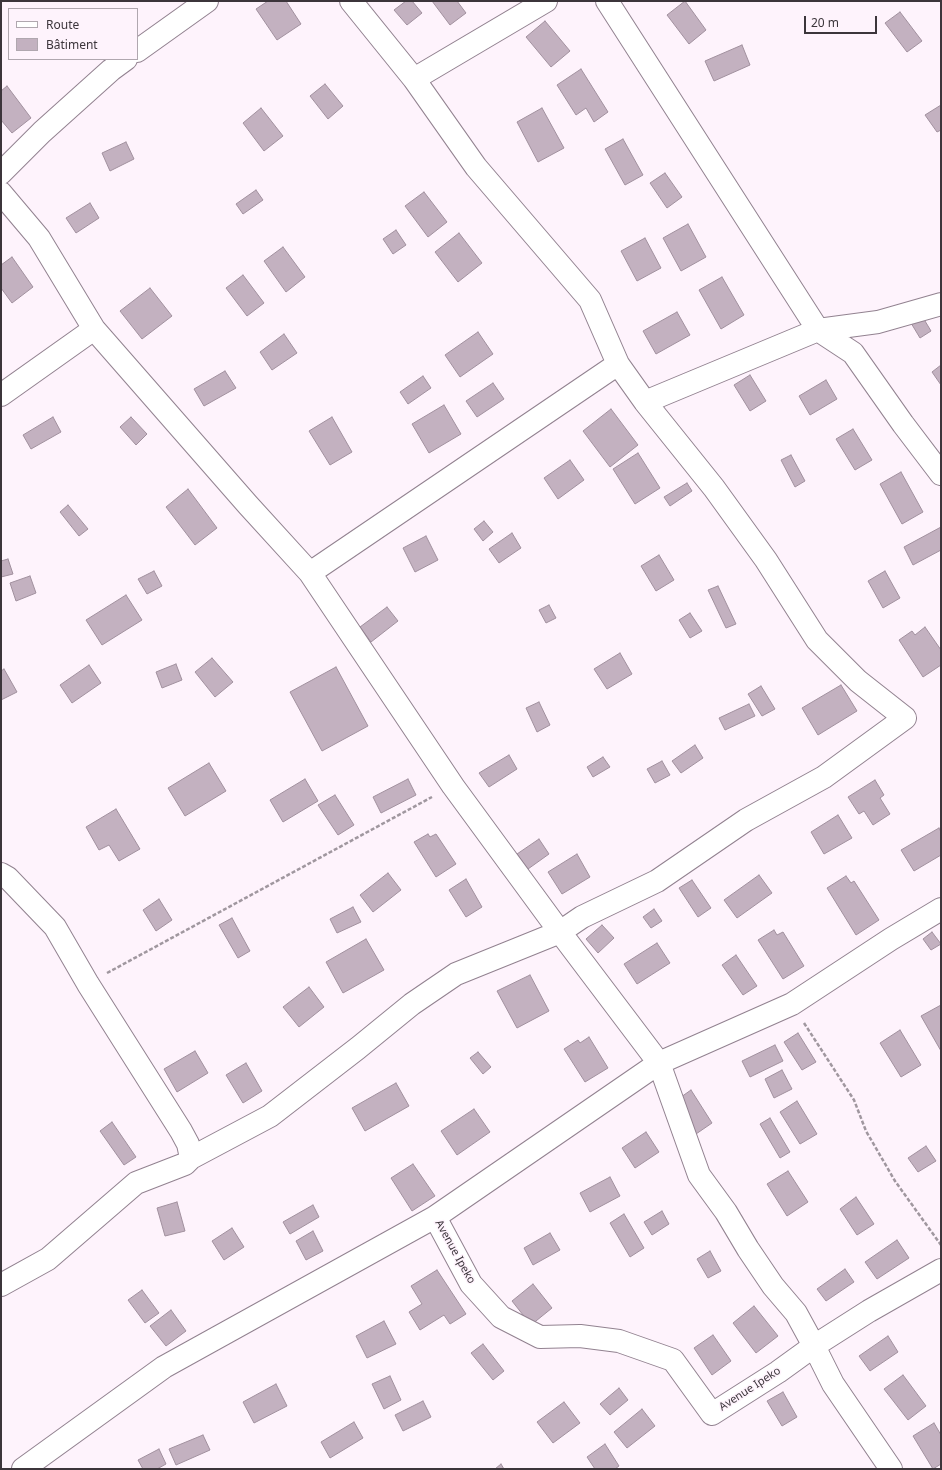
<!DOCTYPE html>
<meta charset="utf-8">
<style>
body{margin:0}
#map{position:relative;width:942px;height:1470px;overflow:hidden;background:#fef3fc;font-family:"Noto Sans",sans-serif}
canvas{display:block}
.frame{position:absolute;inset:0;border:2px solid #3c353b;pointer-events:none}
.legend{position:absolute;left:8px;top:8px;width:130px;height:52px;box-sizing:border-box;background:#fef3fc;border:1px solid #b0a7af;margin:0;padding:5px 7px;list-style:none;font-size:12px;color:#3c353b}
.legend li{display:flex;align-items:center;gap:8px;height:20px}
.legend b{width:20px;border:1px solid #b0a7af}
.scale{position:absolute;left:804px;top:16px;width:73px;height:18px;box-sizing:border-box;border:2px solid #3c353b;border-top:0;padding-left:5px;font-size:12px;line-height:14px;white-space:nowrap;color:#3c353b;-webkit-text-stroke:3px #fef3fc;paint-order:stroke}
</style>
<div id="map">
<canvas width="942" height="1470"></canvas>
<div class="frame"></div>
<ul class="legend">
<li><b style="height:5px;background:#fff"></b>Route</li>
<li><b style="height:11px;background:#c3b1c0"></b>Bâtiment</li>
</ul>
<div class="scale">20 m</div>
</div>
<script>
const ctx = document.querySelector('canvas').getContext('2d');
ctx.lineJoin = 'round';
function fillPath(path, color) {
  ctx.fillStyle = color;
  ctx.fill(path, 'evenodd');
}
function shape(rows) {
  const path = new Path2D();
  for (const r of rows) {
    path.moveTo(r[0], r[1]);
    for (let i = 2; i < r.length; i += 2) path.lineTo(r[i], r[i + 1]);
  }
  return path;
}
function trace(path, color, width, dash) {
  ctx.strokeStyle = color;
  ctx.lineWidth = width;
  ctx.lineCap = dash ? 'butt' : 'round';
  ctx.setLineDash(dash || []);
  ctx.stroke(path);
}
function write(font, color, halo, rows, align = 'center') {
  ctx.font = font + ' "Noto Sans",sans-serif';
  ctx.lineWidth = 3;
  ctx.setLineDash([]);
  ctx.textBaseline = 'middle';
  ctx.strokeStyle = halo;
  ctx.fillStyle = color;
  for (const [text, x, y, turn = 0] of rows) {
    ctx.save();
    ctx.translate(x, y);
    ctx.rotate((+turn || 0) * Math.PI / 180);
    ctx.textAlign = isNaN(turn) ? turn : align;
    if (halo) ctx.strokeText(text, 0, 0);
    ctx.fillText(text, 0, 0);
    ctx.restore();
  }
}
const building = shape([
 [268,1,286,1,301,24,277,40,256,9,268,1],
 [406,1,412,1,422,13,407,25,394,10,406,1],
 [432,1,457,1,466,13,450,25,432,1],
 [685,1,706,30,689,44,667,15,685,1],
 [900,12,922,41,907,52,885,23,900,12],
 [545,21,570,51,551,67,526,37,545,21],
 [742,45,750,65,714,81,705,61,742,45],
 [581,69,608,112,594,122,586,108,576,115,557,85,581,69],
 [325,84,343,106,328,119,310,96,325,84],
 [7,86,31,118,12,133,1,120,1,91,7,86],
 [941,105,941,130,937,132,925,115,941,105],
 [261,108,283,136,264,151,243,123,261,108],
 [542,108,564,148,538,162,517,122,542,108],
 [623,139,643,175,625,185,605,149,623,139],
 [126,142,134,159,110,171,102,153,126,142],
 [665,173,682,197,667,208,650,183,665,173],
 [256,190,263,200,243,214,236,204,256,190],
 [424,192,447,222,428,237,405,206,424,192],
 [90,203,99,218,76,233,66,218,90,203],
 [688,224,706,257,681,271,663,238,688,224],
 [396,230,406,245,393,254,383,239,396,230],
 [459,233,482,263,458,282,435,252,459,233],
 [645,238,661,268,637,281,621,251,645,238],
 [283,247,305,277,286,292,264,261,283,247],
 [12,257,33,287,12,303,1,288,1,265,12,257],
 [243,275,264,303,247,316,226,288,243,275],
 [722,277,744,315,721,329,699,290,722,277],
 [150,288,172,316,142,339,120,311,150,288],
 [677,312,690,335,656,354,643,331,677,312],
 [922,316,931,331,920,338,911,323,922,316],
 [478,332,493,354,460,377,445,355,478,332],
 [284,334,297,353,272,370,260,352,284,334],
 [941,365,941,385,932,372,941,365],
 [225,371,236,388,204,406,194,389,225,371],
 [750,375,766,401,750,411,734,385,750,375],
 [423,376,431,388,408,404,400,392,423,376],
 [826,380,837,399,810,415,799,396,826,380],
 [493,383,504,399,477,417,466,401,493,383],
 [444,405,461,434,429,453,412,424,444,405],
 [611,409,638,445,610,467,583,431,611,409],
 [53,417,61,432,31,449,23,435,53,417],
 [131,417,147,434,136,445,120,427,131,417],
 [332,417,352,452,330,465,309,431,332,417],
 [853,429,872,460,855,470,836,439,853,429],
 [638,453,660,488,635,504,613,469,638,453],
 [791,455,805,481,795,487,781,460,791,455],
 [570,460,584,480,558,499,544,478,570,460],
 [901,472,923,512,902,524,880,484,901,472],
 [687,483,692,491,670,506,664,497,687,483],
 [188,489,217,528,195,545,166,507,188,489],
 [68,505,88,529,79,536,60,512,68,505],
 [484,521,493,532,483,541,474,529,484,521],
 [941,527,941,550,913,565,904,547,941,527],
 [512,533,521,548,499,563,489,549,512,533],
 [426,536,438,560,415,572,403,548,426,536],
 [659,555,674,580,656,591,641,566,659,555],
 [8,559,13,574,1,577,1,561,8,559],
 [154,571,162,586,147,594,138,579,154,571],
 [885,571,900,598,883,608,868,581,885,571],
 [30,576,36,593,16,601,10,583,30,576],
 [718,586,736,624,726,628,708,590,718,586],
 [126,595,142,620,102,645,86,620,126,595],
 [549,605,556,618,546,623,539,610,549,605],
 [387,607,398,621,371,642,360,627,387,607],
 [690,613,702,631,690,638,679,620,690,613],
 [925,627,941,650,941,665,923,677,899,640,912,631,915,635,925,627],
 [620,653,632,674,607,689,594,669,620,653],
 [212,658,233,682,215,697,195,672,212,658],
 [176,664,182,680,162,688,156,672,176,664],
 [89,665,101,683,72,703,60,685,89,665],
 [336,667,368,726,322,751,290,692,336,667],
 [4,669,17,692,1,700,1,671,4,669],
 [841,685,857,711,818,735,802,708,841,685],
 [761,686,775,709,762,716,748,694,761,686],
 [539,702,550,725,537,732,526,708,539,702],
 [749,704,755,716,725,730,719,718,749,704],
 [695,745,703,758,681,773,672,761,695,745],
 [509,755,517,769,489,787,479,773,509,755],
 [603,757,610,767,593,777,587,767,603,757],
 [662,761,670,775,655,783,647,769,662,761],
 [209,763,226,791,185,816,168,788,209,763],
 [305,779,318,801,283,822,270,800,305,779],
 [408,779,416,795,381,813,373,797,408,779],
 [875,780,884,795,880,798,890,814,873,825,864,811,859,814,848,797,875,780],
 [335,795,354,825,338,835,318,805,335,795],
 [116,809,140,849,119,861,109,845,99,850,86,827,116,809],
 [838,815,852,838,824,854,811,832,838,815],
 [939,828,941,832,941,855,914,871,901,850,939,828],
 [428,834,430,837,436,834,456,864,436,877,414,842,428,834],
 [539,839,549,854,528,869,517,854,539,839],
 [577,854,590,877,562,894,548,872,577,854],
 [388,873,401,890,373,912,360,895,388,873],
 [759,875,772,893,737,918,724,900,759,875],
 [846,876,851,883,854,881,879,920,856,935,827,888,846,876],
 [466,879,482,907,466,917,449,890,466,879],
 [692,880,711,908,698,917,679,888,692,880],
 [159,899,172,920,156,931,143,910,159,899],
 [353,907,361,922,337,933,330,919,353,907],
 [654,909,662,921,651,928,643,917,654,909],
 [232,918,250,951,238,958,219,925,232,918],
 [602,925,614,938,598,953,586,939,602,925],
 [774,930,777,935,783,932,804,966,783,979,758,940,774,930],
 [932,932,941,944,931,950,923,939,932,932],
 [366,939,384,970,343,993,326,962,366,939],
 [657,943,670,963,637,984,624,964,657,943],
 [736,955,757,986,743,995,722,965,736,955],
 [530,975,549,1011,517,1028,497,991,530,975],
 [309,987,324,1007,299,1027,283,1007,309,987],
 [941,1005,941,1051,921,1016,941,1005],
 [900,1030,921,1065,901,1077,880,1043,900,1030],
 [798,1033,816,1062,802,1070,784,1042,798,1033],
 [589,1037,608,1068,585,1082,564,1049,578,1040,580,1043,589,1037],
 [775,1045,783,1061,750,1077,742,1061,775,1045],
 [195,1051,208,1073,177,1092,164,1069,195,1051],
 [478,1052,491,1067,483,1074,470,1058,478,1052],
 [246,1063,262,1091,243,1103,226,1075,246,1063],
 [782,1070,792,1089,774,1098,765,1079,782,1070],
 [396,1083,409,1106,365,1131,352,1108,396,1083],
 [691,1090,712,1123,696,1134,674,1102,691,1090],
 [797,1101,817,1134,800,1144,780,1112,797,1101],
 [474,1109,490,1132,457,1155,441,1131,474,1109],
 [770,1118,790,1152,780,1158,760,1124,770,1118],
 [112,1122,136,1157,124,1165,100,1131,112,1122],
 [646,1132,659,1152,635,1168,622,1148,646,1132],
 [926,1146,936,1161,918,1172,908,1158,926,1146],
 [413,1164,435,1196,412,1211,391,1178,413,1164],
 [788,1171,808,1202,787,1216,767,1184,788,1171],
 [610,1177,620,1196,590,1212,580,1193,610,1177],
 [856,1197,874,1224,857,1235,840,1209,856,1197],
 [177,1202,185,1231,165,1236,157,1208,177,1202],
 [313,1205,319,1217,290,1234,283,1222,313,1205],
 [662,1211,669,1224,652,1235,644,1222,662,1211],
 [624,1214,644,1248,630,1257,610,1223,624,1214],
 [232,1228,244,1247,224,1260,212,1241,232,1228],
 [313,1231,323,1251,306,1260,296,1241,313,1231],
 [550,1233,560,1250,533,1265,524,1248,550,1233],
 [897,1240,909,1258,877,1279,865,1262,897,1240],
 [710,1251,721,1271,708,1278,697,1259,710,1251],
 [845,1269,854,1282,826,1301,817,1289,845,1269],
 [437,1270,466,1314,450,1324,444,1315,420,1330,409,1312,422,1304,411,1286,437,1270],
 [533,1284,552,1308,531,1325,512,1301,533,1284],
 [142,1290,159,1313,145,1323,128,1300,142,1290],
 [754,1306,778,1336,756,1353,733,1323,754,1306],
 [171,1310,186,1331,166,1346,150,1326,171,1310],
 [384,1321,396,1344,367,1358,356,1336,384,1321],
 [713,1335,731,1361,712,1375,694,1348,713,1335],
 [888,1336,898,1352,870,1371,859,1356,888,1336],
 [483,1344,504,1371,493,1380,471,1353,483,1344],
 [903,1375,926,1406,908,1420,884,1389,903,1375],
 [390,1376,401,1400,384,1409,372,1384,390,1376],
 [276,1384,287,1406,254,1423,243,1402,276,1384],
 [619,1388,628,1400,610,1415,600,1404,619,1388],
 [783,1392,797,1417,782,1426,767,1401,783,1392],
 [423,1401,431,1417,403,1431,395,1415,423,1401],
 [564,1402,580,1423,553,1443,537,1422,564,1402],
 [642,1409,655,1426,627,1448,614,1432,642,1409],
 [354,1422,363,1438,330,1458,321,1442,354,1422],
 [934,1423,941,1435,941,1464,933,1469,913,1436,934,1423],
 [203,1435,210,1450,176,1465,169,1449,203,1435],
 [605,1444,619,1466,615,1469,595,1469,587,1457,605,1444],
 [159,1449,166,1464,157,1469,143,1469,138,1460,159,1449],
 [501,1464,504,1469,495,1469,501,1464]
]);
fillPath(building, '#c3b1c0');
trace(building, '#a1909e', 1);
const minor = shape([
 [351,1,414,79,546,1],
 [137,51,207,1],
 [414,79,476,167,590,300,618,364],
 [1,173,42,132,111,70,126,59],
 [1,193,39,238,94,329,248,505,310,573,453,786,560,932,659,1063,699,1175,726,1212,748,1249,773,1286,796,1313,814,1346,778,1372,712,1414,673,1360,619,1341,580,1336,540,1337,501,1317,471,1284,435,1217],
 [941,304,878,322,818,330,853,353,903,424,941,474],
 [1,395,94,329],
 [310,573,618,364,645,402,818,330,607,1],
 [1,874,8,878,55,927,88,984,181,1131,188,1144,191,1158,185,1164,136,1183,48,1259,1,1285],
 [191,1158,270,1116,358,1048,412,1004,456,974,560,932,582,917,657,881,746,820,824,777,905,718,858,681,817,640,766,560,714,488,645,402],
 [23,1469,164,1367,435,1217,659,1063,792,1004,891,939,941,909],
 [891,1469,833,1384,814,1346,869,1311,941,1270]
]);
trace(minor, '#928290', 24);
trace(shape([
 [107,973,432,797],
 [804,1023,854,1100,866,1131,895,1181,941,1245]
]), '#a0979f', 2.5, [4, 2]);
trace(minor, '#fff', 22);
write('11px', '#3c353b', '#fef3fc', [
 ["Avenue Ipeko",455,1252,61],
 ["Avenue Ipeko",750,1389,-33]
]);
</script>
